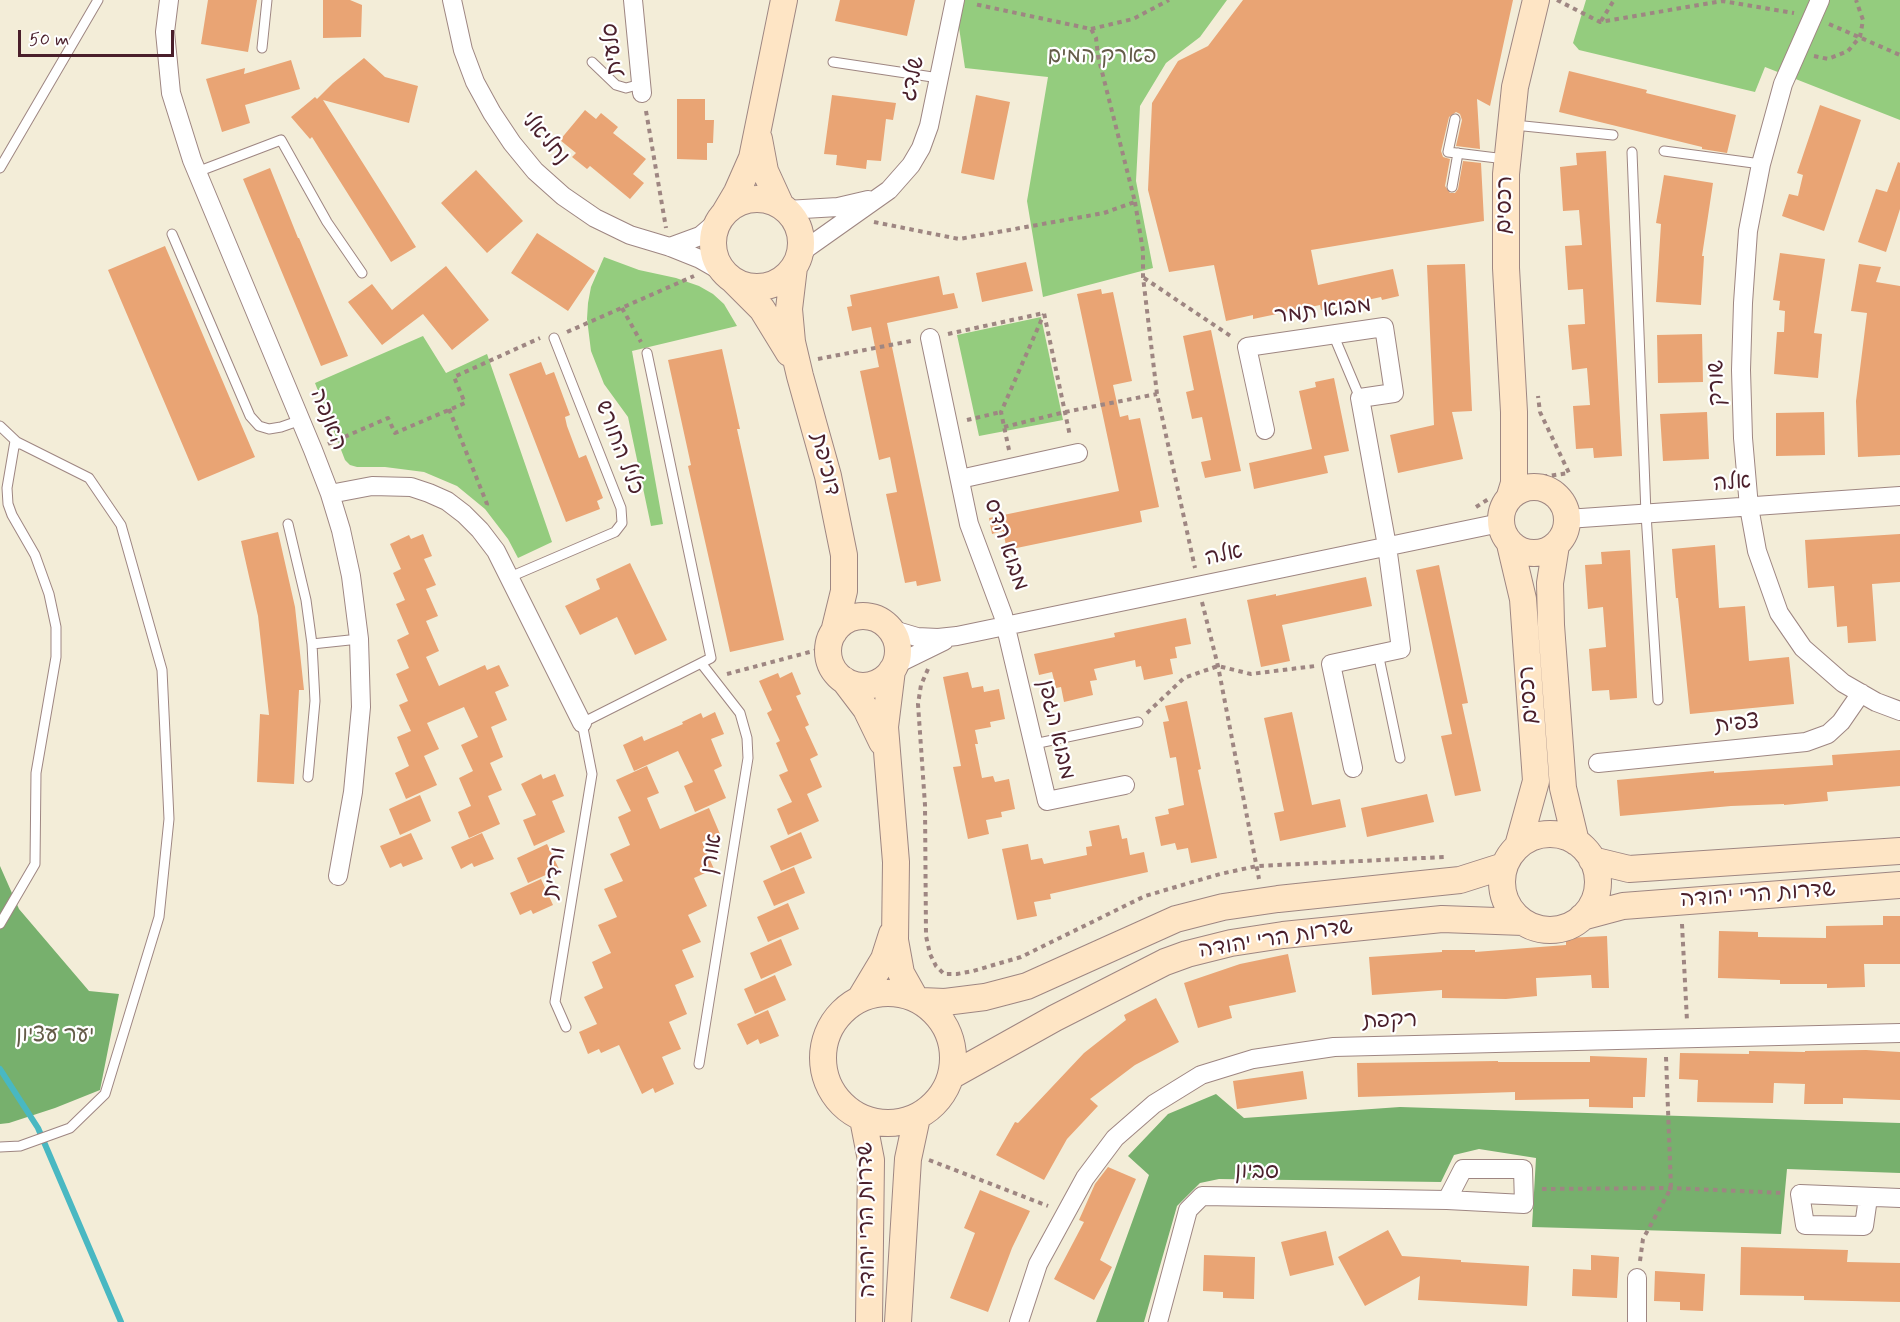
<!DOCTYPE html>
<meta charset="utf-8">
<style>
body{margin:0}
#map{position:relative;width:1900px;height:1322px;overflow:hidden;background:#f3edd8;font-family:Mynerve,sans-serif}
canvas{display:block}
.scale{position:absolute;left:18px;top:30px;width:156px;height:27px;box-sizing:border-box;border:3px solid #4a1f2b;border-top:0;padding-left:8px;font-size:18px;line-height:21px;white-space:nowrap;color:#4a1f2b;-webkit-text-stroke:4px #fff;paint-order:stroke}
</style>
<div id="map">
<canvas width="1900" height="1322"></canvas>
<div class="scale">50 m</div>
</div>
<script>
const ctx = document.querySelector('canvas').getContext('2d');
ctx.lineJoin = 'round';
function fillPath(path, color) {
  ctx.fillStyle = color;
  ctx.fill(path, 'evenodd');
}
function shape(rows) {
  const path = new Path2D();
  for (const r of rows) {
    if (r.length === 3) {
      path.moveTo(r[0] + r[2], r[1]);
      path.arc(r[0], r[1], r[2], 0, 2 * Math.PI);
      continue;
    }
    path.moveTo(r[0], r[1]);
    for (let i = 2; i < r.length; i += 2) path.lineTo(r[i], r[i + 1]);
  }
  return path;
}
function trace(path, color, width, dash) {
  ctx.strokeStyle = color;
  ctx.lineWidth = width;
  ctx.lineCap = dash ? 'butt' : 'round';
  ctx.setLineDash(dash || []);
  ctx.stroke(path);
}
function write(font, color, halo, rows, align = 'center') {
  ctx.font = font + ' Mynerve,"Playpen Sans Hebrew",sans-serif';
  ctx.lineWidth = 4.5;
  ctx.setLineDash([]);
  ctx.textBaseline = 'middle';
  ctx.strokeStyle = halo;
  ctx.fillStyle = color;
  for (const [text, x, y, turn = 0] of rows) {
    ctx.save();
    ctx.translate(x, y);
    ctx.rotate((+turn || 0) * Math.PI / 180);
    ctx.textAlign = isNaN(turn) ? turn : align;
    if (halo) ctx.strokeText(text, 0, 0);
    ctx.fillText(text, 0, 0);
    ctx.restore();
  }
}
fillPath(shape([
 [955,0,1227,0,1200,37,1166,63,1140,106,1136,181,1153,268,1043,297,1027,201,1048,77,965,68],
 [1586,0,1900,0,1900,120,1765,67,1755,92,1579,50,1573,43],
 [604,257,639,270,676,278,699,286,713,294,724,304,737,326,632,351,663,524,651,526,628,417,604,384,591,351,587,319,588,303,591,287],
 [1041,317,1063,420,979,436,957,335],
 [423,336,446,373,487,354,552,542,518,558,508,539,485,509,457,486,424,472,385,467,357,467,350,465,345,460,315,383]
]), '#94cc7e');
fillPath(shape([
 [0,866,19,909,89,991,119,994,100,1090,55,1108,9,1123,0,1124],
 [1216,1094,1244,1118,1400,1107,1900,1123,1900,1173,1787,1169,1781,1234,1532,1227,1536,1158,1479,1149,1454,1155,1441,1182,1219,1179,1200,1183,1177,1206,1144,1322,1096,1322,1149,1175,1128,1156,1168,1114]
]), '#77b06d');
trace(shape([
 [0,1069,38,1128,121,1322]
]), '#49b8c2', 6);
fillPath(shape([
 [208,0,257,0,248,52,201,44],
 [323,0,350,0,362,5,361,37,323,38],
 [840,0,915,0,907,36,835,21],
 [1243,0,1513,0,1490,106,1477,99,1480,149,1456,146,1462,120,1460,114,1456,112,1449,117,1441,151,1443,157,1450,159,1445,186,1450,193,1455,193,1458,189,1463,161,1481,163,1484,221,1311,250,1318,285,1393,269,1399,296,1382,300,1381,297,1321,310,1320,305,1253,319,1253,315,1226,321,1214,265,1169,272,1148,190,1152,103,1178,61,1208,46],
 [364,58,385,77,418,86,409,123,323,100,416,247,391,262,312,137,310,139,291,117,315,97,317,99,333,83],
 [291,60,300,89,245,105,250,123,222,132,206,79,245,68,244,74],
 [1569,71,1647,90,1646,93,1736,115,1727,153,1702,149,1702,147,1559,112],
 [832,95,896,103,893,120,886,119,881,161,867,160,866,169,836,165,837,155,824,154],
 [976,95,1010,102,994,180,961,173],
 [677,99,705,99,705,120,714,120,713,143,707,143,707,160,677,159],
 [1820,105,1861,120,1824,231,1782,216,1789,194,1798,196,1803,175,1797,173],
 [585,110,596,119,601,113,618,127,613,133,646,159,633,174,644,183,630,199,590,166,587,169,572,157,576,153,560,140],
 [1606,151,1622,456,1594,458,1593,448,1576,449,1573,406,1590,405,1587,368,1572,370,1568,325,1585,324,1583,289,1568,290,1565,246,1582,245,1579,210,1563,211,1560,167,1577,165,1576,153],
 [1898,162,1900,163,1900,209,1886,252,1858,242,1876,189,1887,192],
 [270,168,298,238,299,238,348,356,321,366,243,179],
 [476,170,523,221,487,253,441,203],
 [1664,175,1713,183,1702,256,1704,256,1701,305,1656,302,1661,224,1656,223],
 [537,233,595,271,568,311,511,273],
 [165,246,255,457,198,481,108,270],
 [1780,253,1825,259,1814,333,1822,334,1818,378,1774,374,1777,332,1784,332,1785,311,1779,310,1780,301,1773,300],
 [1026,262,1033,291,982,302,976,273],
 [1465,264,1472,411,1452,412,1463,459,1398,473,1390,435,1434,425,1427,265],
 [1859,264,1881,267,1876,282,1900,286,1900,455,1858,457,1856,401,1867,313,1851,311],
 [446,266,489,320,452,350,423,314,382,345,348,302,372,284,392,310],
 [939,276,943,295,954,293,958,308,887,323,941,581,917,586,916,581,905,583,886,494,897,492,890,457,879,460,860,371,879,367,871,327,852,331,847,307,852,306,850,295],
 [1101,289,1102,294,1113,292,1132,381,1113,385,1120,417,1128,415,1129,420,1140,418,1159,507,1140,511,1142,522,1007,550,1003,531,992,534,989,518,1119,491,1077,294],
 [1211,330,1241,471,1205,478,1201,462,1211,460,1202,417,1192,419,1186,392,1194,390,1183,336],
 [1702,334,1703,382,1658,383,1657,335],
 [722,349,740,429,737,429,784,640,730,652,688,466,691,465,668,360],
 [541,362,546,375,554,372,570,415,565,417,567,426,579,458,586,455,603,498,597,501,600,509,566,522,509,374],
 [1334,378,1349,451,1324,456,1328,473,1254,489,1249,463,1312,449,1299,391,1316,387,1315,382],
 [1707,412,1709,459,1663,461,1660,414],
 [1824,412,1825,455,1776,456,1776,413],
 [278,532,295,607,304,690,299,690,294,784,257,782,260,714,269,715,258,616,241,541],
 [423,534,432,556,424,559,436,585,426,589,438,616,426,621,439,651,426,657,439,686,485,665,487,670,499,665,509,686,495,692,507,720,491,727,503,757,490,763,502,790,488,796,500,824,469,838,458,812,471,806,459,778,473,771,461,745,478,737,464,707,427,723,439,749,424,756,437,785,406,799,395,773,409,766,397,737,411,731,399,705,408,701,396,674,409,668,397,640,409,634,396,604,405,600,393,573,401,569,390,544,409,535,411,539],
 [1900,534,1900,582,1872,584,1876,641,1848,643,1847,626,1837,627,1834,586,1808,588,1805,540],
 [1715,545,1719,608,1745,606,1749,661,1789,657,1794,704,1690,714,1678,598,1676,598,1672,549],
 [1630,550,1637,698,1610,700,1609,690,1592,691,1589,649,1606,647,1603,607,1588,609,1585,565,1602,564,1601,552],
 [630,563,667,640,635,655,617,617,580,635,565,606,600,589,596,579],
 [1439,565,1468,703,1462,704,1481,791,1455,796,1441,736,1452,734,1416,570],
 [1366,577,1372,606,1282,625,1290,661,1261,667,1247,600,1276,594,1276,596],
 [1186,618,1191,644,1175,647,1177,658,1170,659,1173,674,1144,680,1141,666,1136,667,1135,660,1094,669,1097,680,1090,681,1093,695,1064,702,1061,687,1056,688,1052,672,1039,675,1034,654,1115,637,1114,633],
 [792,672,801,694,796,696,809,725,805,727,818,755,810,759,822,787,807,794,819,821,788,835,777,809,792,802,779,775,788,771,776,743,780,741,767,713,772,710,759,681,778,673,780,678],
 [968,672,972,688,983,686,984,692,999,689,1005,719,990,722,991,727,975,730,978,744,975,744,982,778,993,776,995,782,1009,779,1015,809,1001,812,1002,817,986,820,989,834,968,839,953,767,961,766,943,677],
 [1187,701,1201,769,1198,770,1217,858,1191,863,1188,848,1177,850,1175,843,1161,846,1155,817,1169,814,1168,809,1184,805,1176,757,1170,758,1163,722,1169,721,1165,706],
 [715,712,724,734,711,739,722,766,714,770,726,798,695,812,684,786,693,782,678,751,634,771,623,745,642,736,644,741,683,724,682,722,701,713,703,718],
 [1292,712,1312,805,1340,799,1346,827,1280,841,1274,813,1284,811,1264,718],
 [1900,750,1900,786,1827,792,1828,801,1784,805,1784,804,1731,806,1620,816,1617,780,1714,771,1714,773,1833,765,1832,755],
 [647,766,659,793,647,798,660,829,709,808,720,834,702,842,714,869,694,878,707,906,688,915,701,942,682,950,694,977,675,985,687,1014,669,1022,681,1049,662,1057,674,1084,655,1093,653,1088,642,1094,619,1045,601,1053,599,1049,588,1054,579,1032,597,1024,584,997,603,988,592,962,611,953,598,925,617,917,604,889,623,881,610,854,630,845,618,817,631,811,616,780],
 [541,774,543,779,555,774,564,796,552,801,565,832,534,846,523,820,536,815,521,784],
 [1427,794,1434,822,1367,837,1361,808],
 [420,795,431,821,400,835,389,809],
 [1119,825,1122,839,1127,838,1130,855,1144,852,1148,872,1050,894,1051,899,1034,902,1037,916,1017,920,1002,849,1028,844,1031,860,1042,858,1044,864,1087,855,1086,847,1092,846,1089,831],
 [801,832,812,858,781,871,770,846],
 [411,833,423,859,403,867,401,863,390,868,380,846],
 [482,833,494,859,474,867,472,863,461,869,451,847],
 [547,844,559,869,528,883,517,858],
 [794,867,805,893,774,906,763,881],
 [541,879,553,905,533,914,531,910,520,915,510,893],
 [788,903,799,929,768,942,757,917],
 [1883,916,1900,916,1900,964,1864,964,1865,987,1827,988,1827,984,1780,984,1780,980,1718,978,1719,931,1758,932,1758,937,1826,938,1826,926,1883,925],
 [1607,936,1609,988,1592,988,1591,975,1536,978,1537,996,1506,999,1442,998,1442,990,1372,995,1369,957,1442,952,1442,950,1475,950,1475,952,1566,945,1566,938],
 [781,939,792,965,761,979,750,953],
 [1288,954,1296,992,1229,1006,1232,1018,1198,1028,1184,983,1240,964],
 [775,975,786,1000,755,1014,744,989],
 [1156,998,1179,1042,1135,1065,1090,1099,1098,1106,1067,1139,1044,1180,996,1155,1015,1122,1018,1123,1084,1053,1126,1020,1124,1015],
 [768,1010,779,1036,760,1044,758,1039,747,1045,737,1024],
 [1866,1050,1900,1052,1900,1100,1843,1098,1843,1104,1804,1104,1805,1084,1774,1083,1773,1103,1697,1102,1698,1080,1679,1079,1680,1053,1749,1054,1749,1051,1805,1052,1805,1051],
 [1590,1056,1647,1058,1645,1097,1633,1097,1633,1108,1589,1107,1589,1099,1515,1100,1515,1092,1358,1097,1357,1063,1498,1061,1498,1062,1590,1062],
 [1303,1071,1307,1099,1237,1109,1233,1081],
 [1108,1167,1136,1179,1100,1260,1112,1267,1094,1300,1054,1279,1084,1222,1079,1220,1095,1184],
 [980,1190,1030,1211,1012,1248,988,1312,950,1298,975,1233,964,1228],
 [1388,1230,1402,1256,1461,1260,1461,1262,1529,1266,1527,1306,1418,1300,1420,1276,1365,1306,1338,1257],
 [1326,1231,1334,1265,1290,1276,1281,1242],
 [1741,1247,1848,1250,1847,1262,1900,1263,1900,1302,1804,1300,1804,1296,1740,1295],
 [1204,1255,1255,1257,1254,1299,1223,1298,1223,1292,1203,1291],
 [1591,1255,1619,1257,1617,1298,1572,1296,1573,1269,1591,1270],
 [1655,1271,1705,1274,1703,1311,1680,1310,1680,1302,1654,1301]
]), '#e9a474');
const lane = shape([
 [262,48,267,0],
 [592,62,616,85,626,88,641,84],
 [833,62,939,78],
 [1455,119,1448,152,1505,159],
 [1514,125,1613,135],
 [1664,151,1761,164],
 [1632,152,1646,514,1658,700],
 [0,168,98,0],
 [197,172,281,140,327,222,362,273],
 [1452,187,1458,153],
 [172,234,250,416,259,426,269,429,281,427,301,420],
 [1333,334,1360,398],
 [0,426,19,444],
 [288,524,306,600,312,644,315,701,308,777],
 [510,577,615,532,622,523,621,508,554,338],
 [312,644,359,639],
 [1378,653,1400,758],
 [1034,744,1138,722],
 [0,924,35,864,36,773,56,657,56,627,49,594,35,555,12,515,8,504,7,488,15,441,89,478,121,525,162,670,169,819,159,917,105,1094,70,1128,20,1146,0,1147],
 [566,1027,555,1002,592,774,582,723,711,658,647,353],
 [699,1064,748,758,747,738,740,713,701,663]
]);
const street = shape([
 [169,0,165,32,171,93,192,160,313,450,330,494,341,530,351,576,359,639,361,707,353,792,338,876],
 [452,0,463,50,475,82,492,113,512,143,535,171,563,196,595,218,630,235,670,247,700,259,728,275],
 [633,0,642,93],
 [1820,0,1783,84,1761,164,1748,231,1743,303,1741,370,1743,438,1749,507,1757,551,1779,613,1803,648,1843,683,1876,702,1900,711],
 [786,210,838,207,868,200],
 [670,247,700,236,720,219],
 [797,261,807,248,889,190,911,165,921,148,929,126,955,0],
 [930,338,969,524,1003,615,1047,801,1125,785],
 [1265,430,1247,347,1384,327,1394,393,1360,398,1387,546,1401,649,1331,664,1353,768],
 [960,479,1078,453],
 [330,494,372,486,411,487,429,493,447,501,464,514,480,530,496,551,582,723],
 [1567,519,1900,496],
 [890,629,917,637,938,638,957,636,1500,523],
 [895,665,944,641],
 [1598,763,1806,742,1828,734,1841,722,1861,693],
 [1868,1198,1864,1226,1805,1225,1800,1194,1900,1198],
 [1019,1322,1038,1264,1085,1178,1115,1138,1154,1104,1201,1075,1253,1059,1334,1047,1900,1033],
 [1158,1322,1188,1210,1202,1196,1447,1200,1524,1204,1523,1169,1463,1169,1447,1200],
 [1637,1322,1637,1278]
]);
const secondary = shape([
 [759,139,765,171,781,206],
 [757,243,44],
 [724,214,737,192,752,158,784,0],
 [794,267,789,309,792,342,800,376,828,476,844,555,844,591,834,632],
 [733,280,762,309,789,353],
 [1534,520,33],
 [1510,496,1514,483,1514,412,1506,268,1506,174,1515,87,1536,0],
 [1510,544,1523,599,1536,781,1518,846],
 [1556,545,1550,583,1551,625,1563,788,1576,842],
 [863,651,35],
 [892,670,885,727,896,862,895,940,901,973,915,998],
 [844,680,866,709,882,742],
 [1550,882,48],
 [1592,860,1629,869,1900,851],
 [1582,917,1623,906,1900,885],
 [888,1058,65],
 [860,999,884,959,892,934],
 [921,1001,945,1002,985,997,1027,986,1176,919,1223,907,1278,899,1460,880,1504,866],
 [951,1076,1055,1018,1165,962,1187,954,1231,943,1283,935,1442,919,1523,922],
 [863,1119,871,1160,869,1322],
 [898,1322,908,1159,917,1117]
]);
trace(lane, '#9e8682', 11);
trace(street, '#9e8682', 20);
trace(secondary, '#9e8682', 28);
trace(shape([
 [1557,0,1600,22,1722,1,1794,13],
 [1601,21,1614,0],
 [1829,24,1900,55],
 [1091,29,1133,19,1169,0],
 [1814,56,1828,59,1848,51,1860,37,1863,20,1856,0],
 [646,111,666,228],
 [1135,202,1143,251,1143,277,1157,394,1195,568],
 [874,222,959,239,1104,213,1135,202,1098,56,1096,38,1091,29,974,4],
 [1144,278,1232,337],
 [622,308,641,342],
 [567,332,694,276],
 [948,334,1044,313,1070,436],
 [818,359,911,341],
 [449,409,487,504,485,509],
 [967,420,1001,412],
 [1004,427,1065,412,1157,394],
 [328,444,388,418,395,433,465,403,454,377,540,338],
 [1009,450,1001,412,1044,314],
 [1534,478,1569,473,1540,412,1538,396],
 [1476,507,1490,498],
 [1202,602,1218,666,1259,879],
 [928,669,921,685,918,704,925,805,926,936,930,954,936,966,944,974,957,974,973,971,1021,957,1145,896,1220,874,1257,866,1444,857],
 [727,674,821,649],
 [1147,713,1184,678,1218,666,1251,674,1315,666],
 [1682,924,1687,1021],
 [929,1160,1048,1206],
 [1542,1189,1671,1188,1784,1193],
 [1640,1261,1643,1239,1671,1188,1666,1057]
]), '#9e8682', 4, [4.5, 4.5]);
trace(lane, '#fff', 9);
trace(street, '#fff', 18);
trace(secondary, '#fee5c5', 26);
write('22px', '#4a1f2b', '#fff', [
 ["סלעית",614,49,-96],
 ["שלדג",914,79,-78],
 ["נחליאלי",544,139,49],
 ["רכסים",1506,205,-89],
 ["מבוא תמר",1323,312,-7],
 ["שורק",1718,383,-91],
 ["האנפה",327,420,68],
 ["כליל החורש",618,448,69],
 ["דוכיפת",824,465,76],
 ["אלה",1732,484,-4],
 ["מבוא הדס",1005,545,71],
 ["אלה",1224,556,-12],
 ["רכסים",1530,695,-94],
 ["צפית",1737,725,-6],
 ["מבוא הגפן",1055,730,77],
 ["אורן",713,854,-81],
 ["ורדית",556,873,-81],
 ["שדרות הרי יהודה",1758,896,-4],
 ["שדרות הרי יהודה",1276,940,-9],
 ["רקפת",1390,1022,-2],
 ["סביון",1257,1173,1],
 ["שדרות הרי יהודה",868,1220,-91]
]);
write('22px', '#645c48', '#fff', [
 ["פארק המים",1102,57],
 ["יער עציון",55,1036]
]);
</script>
